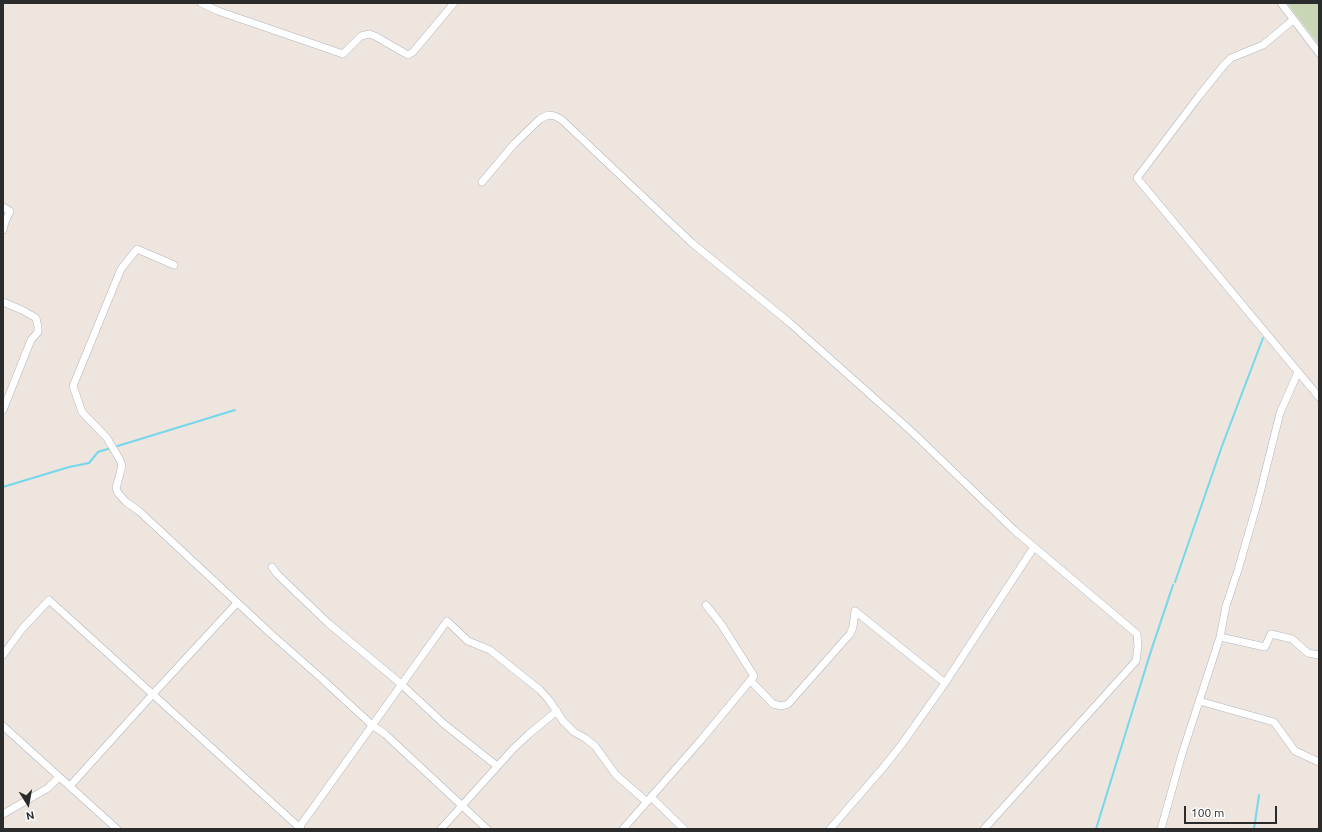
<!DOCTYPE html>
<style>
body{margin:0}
#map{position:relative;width:1322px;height:832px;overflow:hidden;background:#ede5de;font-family:Ubuntu,sans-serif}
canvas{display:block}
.frame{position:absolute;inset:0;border:4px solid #2b2b2b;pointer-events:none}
.north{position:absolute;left:8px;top:784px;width:40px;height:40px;-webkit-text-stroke:3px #fff;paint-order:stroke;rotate:169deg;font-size:11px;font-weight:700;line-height:16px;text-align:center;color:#2b2b2b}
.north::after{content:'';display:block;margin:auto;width:14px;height:18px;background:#2b2b2b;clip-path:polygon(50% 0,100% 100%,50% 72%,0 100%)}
.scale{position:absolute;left:1184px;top:806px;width:93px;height:18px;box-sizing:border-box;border:2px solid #2b2b2b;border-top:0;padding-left:5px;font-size:12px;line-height:14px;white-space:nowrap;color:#2b2b2b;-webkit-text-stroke:3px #fff;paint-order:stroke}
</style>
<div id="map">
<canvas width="1322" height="832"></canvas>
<div class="frame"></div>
<div class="north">N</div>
<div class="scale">100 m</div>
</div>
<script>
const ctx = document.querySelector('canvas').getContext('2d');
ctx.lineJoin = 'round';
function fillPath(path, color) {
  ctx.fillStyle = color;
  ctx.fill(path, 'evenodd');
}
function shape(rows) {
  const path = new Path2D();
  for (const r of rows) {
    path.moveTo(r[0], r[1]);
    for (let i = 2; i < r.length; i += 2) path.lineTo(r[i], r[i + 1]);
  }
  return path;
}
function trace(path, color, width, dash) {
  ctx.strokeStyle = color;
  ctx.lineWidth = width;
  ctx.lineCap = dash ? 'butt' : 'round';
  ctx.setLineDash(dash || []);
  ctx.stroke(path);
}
fillPath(shape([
 [1287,3,1319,3,1319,45]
]), '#c9d6b6');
trace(shape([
 [3,487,69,467,89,463,98,452,235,410],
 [1175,582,1222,446,1263,338],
 [1096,829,1150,654,1173,585],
 [1254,829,1259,795]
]), '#75d7eb', 2);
const street = shape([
 [201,3,218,11,343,54,361,36,369,34,375,36,408,55,413,52,454,3],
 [1281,3,1319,53],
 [1293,20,1263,45,1231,58,1224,65,1199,96,1137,178,1319,397],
 [482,182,514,144,540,119,548,115,555,116,562,120,692,243,790,323,910,430,1014,530,1137,634,1138,647,1136,661,984,829],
 [3,207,10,211,5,222,3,230],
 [174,265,137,249,121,269,73,386,82,412,107,438,120,460,122,466,116,488,118,493,126,502,139,511,270,633,321,678,372,725,385,734,487,829],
 [3,302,22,310,36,318,38,327,38,332,31,340,3,410],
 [272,567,277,574,328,623,400,683,444,724,497,766],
 [855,611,945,683],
 [1220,637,1265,647,1271,634,1292,639,1308,653,1319,655],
 [3,655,22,629,49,600,301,829],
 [750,680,773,704,782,706,788,704,850,634,853,627,855,611],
 [1199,701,1274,722,1295,751,1319,762],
 [3,726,117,829],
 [70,786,153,694,237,603],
 [651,797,684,829],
 [3,814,48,788,59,777],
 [298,829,447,621,468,641,490,650,540,690,549,700,563,721,574,732,585,738,595,746,616,775,647,802],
 [441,829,513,749,529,734,557,711],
 [623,829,701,740,754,676,721,624,706,605],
 [830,829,882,769,902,744,945,683,1034,547],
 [1161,829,1182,754,1220,637,1226,606,1238,570,1259,497,1280,413,1298,372]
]);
trace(street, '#b1b5be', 8);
trace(street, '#fff', 7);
</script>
